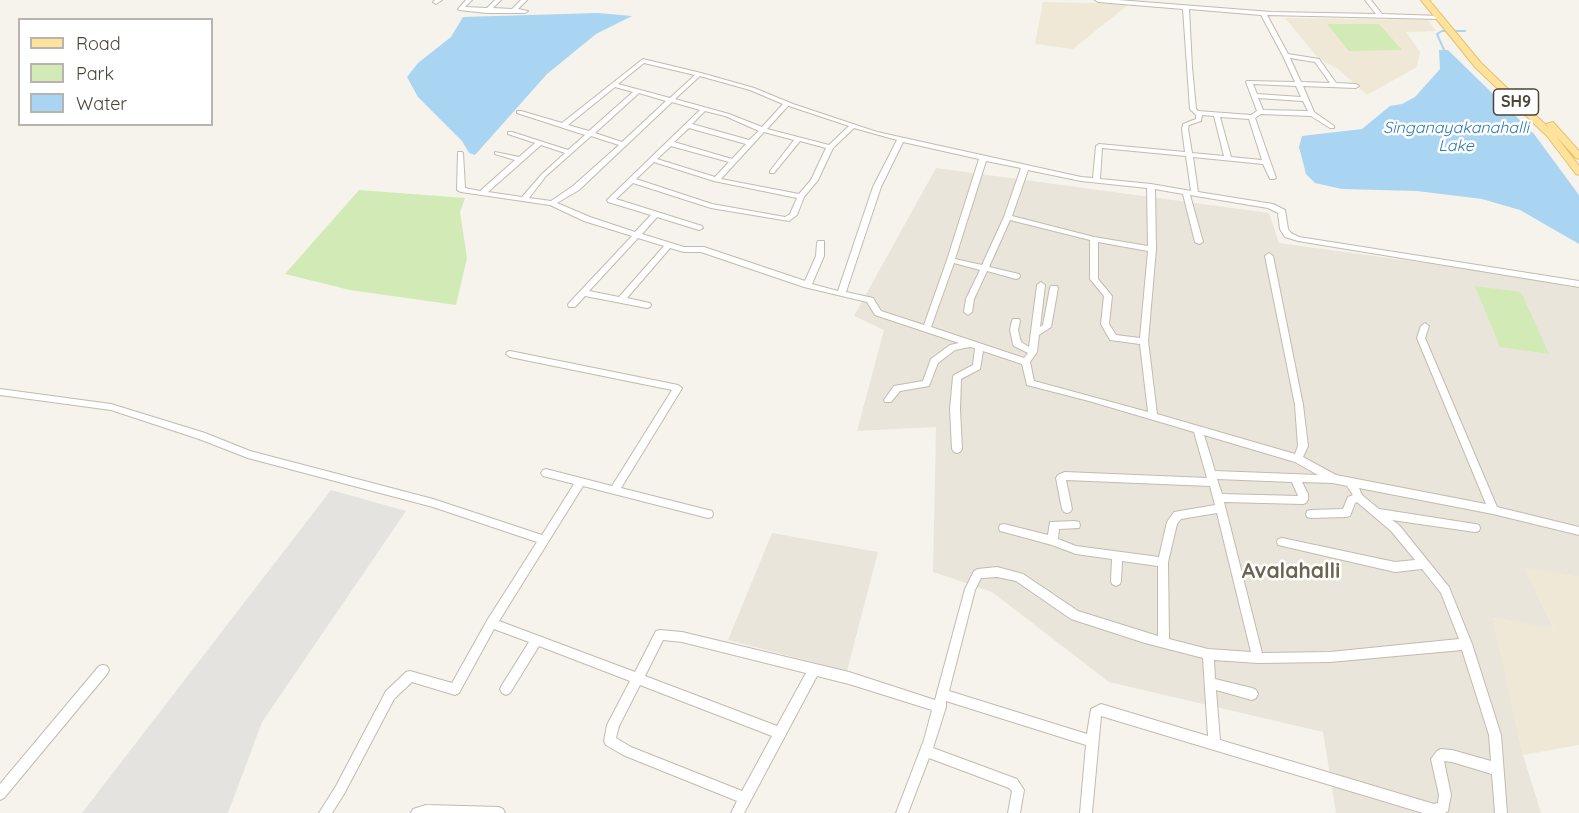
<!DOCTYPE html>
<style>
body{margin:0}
#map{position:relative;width:1579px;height:813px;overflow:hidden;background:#f6f3ec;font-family:Quicksand,sans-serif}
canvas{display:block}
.legend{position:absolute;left:18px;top:18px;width:195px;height:108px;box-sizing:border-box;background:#fff;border:2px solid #b7b4b0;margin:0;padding:8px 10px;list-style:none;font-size:18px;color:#4b4439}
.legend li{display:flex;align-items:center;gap:12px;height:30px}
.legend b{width:30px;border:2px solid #b7b4b0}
</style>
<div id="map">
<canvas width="1579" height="813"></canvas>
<ul class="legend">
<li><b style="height:8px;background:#ffe39c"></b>Road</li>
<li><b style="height:16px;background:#d2eab5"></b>Park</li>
<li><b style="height:16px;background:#a9d4f2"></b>Water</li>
</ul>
</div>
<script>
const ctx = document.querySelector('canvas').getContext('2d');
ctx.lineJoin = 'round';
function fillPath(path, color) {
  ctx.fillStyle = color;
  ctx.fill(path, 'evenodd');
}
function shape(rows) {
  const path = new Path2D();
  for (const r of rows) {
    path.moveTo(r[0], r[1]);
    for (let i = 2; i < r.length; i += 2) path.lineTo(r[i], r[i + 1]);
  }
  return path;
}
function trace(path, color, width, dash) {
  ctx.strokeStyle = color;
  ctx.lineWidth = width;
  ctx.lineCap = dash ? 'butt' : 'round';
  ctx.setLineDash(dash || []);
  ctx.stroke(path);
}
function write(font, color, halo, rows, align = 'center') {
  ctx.font = font + ' Quicksand,sans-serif';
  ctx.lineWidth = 5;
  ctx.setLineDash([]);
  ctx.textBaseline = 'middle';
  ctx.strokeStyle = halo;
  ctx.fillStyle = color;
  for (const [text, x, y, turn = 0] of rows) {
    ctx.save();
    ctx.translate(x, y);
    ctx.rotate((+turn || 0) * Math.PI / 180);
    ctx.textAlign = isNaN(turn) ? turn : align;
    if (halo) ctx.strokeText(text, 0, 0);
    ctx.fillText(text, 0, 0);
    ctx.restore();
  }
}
fillPath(shape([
 [936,168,1269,213,1279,243,1579,284,1579,577,1525,569,1554,629,1493,618,1523,755,1541,813,1336,813,1323,732,1109,682,992,592,933,572,936,427,857,431,884,330,854,316],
 [772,533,878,552,847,671,728,640]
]), '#eae5da');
fillPath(shape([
 [1043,2,1129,4,1073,49,1035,44],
 [1285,18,1428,20,1436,31,1406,32,1420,52,1417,67,1367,95,1338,69,1318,58],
 [1524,568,1579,577,1579,745,1523,755,1492,618,1554,628]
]), '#efe8d6');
fillPath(shape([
 [1327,24,1379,24,1402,50,1349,51],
 [359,190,465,198,460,212,467,258,456,305,350,290,285,274],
 [1475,286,1521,292,1549,354,1500,347]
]), '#d2eab5');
fillPath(shape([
 [331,490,406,511,262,722,228,813,82,813]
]), '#e5e3e0');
fillPath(shape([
 [598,13,632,16,596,34,547,74,475,155,469,153,462,141,418,97,407,77,418,63,451,37,463,17],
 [1439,50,1448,50,1534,134,1579,195,1579,244,1520,210,1482,199,1417,191,1342,189,1315,183,1306,174,1299,147,1302,136,1362,129,1390,106,1402,104,1415,97,1440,69]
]), '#a9d4f2');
trace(shape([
 [1444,50,1437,34,1442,31,1465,31]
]), '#a9d4f2', 2);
const minor = shape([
 [435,0,442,0,436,4,433,2,435,0],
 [466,0,472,0,465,7,487,8,495,0,501,0,493,8,512,9,521,0,527,0,518,9,528,11,525,13,487,13,459,10,458,9,466,0],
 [1095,0,1118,0,1271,12,1376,14,1365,0,1371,0,1382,14,1441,16,1442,17,1439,19,1267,15,1288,54,1319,59,1336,83,1356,84,1359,86,1356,88,1303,86,1314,112,1334,126,1334,128,1330,128,1311,116,1261,114,1255,118,1276,178,1274,179,1270,179,1263,164,1193,157,1198,192,1273,204,1285,210,1288,229,1291,233,1299,237,1579,281,1579,287,1298,241,1285,237,1280,229,1278,213,1268,208,1190,195,1203,242,1199,244,1195,242,1183,194,1155,189,1156,249,1148,341,1157,414,1295,454,1298,446,1295,405,1265,256,1269,253,1273,256,1303,405,1308,446,1303,457,1336,475,1486,504,1417,338,1421,326,1425,323,1429,326,1425,338,1497,507,1579,527,1579,535,1493,514,1359,488,1362,495,1379,509,1475,524,1479,525,1480,528,1479,531,1475,532,1392,520,1399,525,1449,587,1472,644,1501,735,1507,813,1495,813,1492,774,1452,762,1444,761,1451,795,1448,811,1445,813,1423,813,1101,716,1092,813,1080,813,1086,745,946,701,946,707,933,748,1017,779,1024,790,1020,813,1008,813,1012,791,1009,788,929,758,908,813,896,813,924,740,932,710,849,684,817,676,744,813,731,813,737,801,623,755,606,745,604,741,607,725,630,681,539,646,510,693,506,695,502,693,500,689,502,685,529,642,494,629,459,693,455,695,412,682,394,699,344,794,332,813,319,813,336,786,386,691,406,672,410,671,452,683,488,619,537,542,433,507,248,458,199,439,111,410,0,395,0,389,111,404,205,433,250,451,433,499,542,535,574,484,543,476,541,473,543,470,546,469,612,486,672,390,510,357,506,354,507,352,510,351,678,385,682,388,681,390,621,488,708,510,712,511,713,514,712,517,708,518,583,486,499,621,635,672,656,631,660,630,682,632,849,672,935,700,965,589,974,571,978,569,997,567,1023,574,1078,611,1158,636,1158,566,1122,561,1121,581,1120,584,1116,586,1112,584,1111,581,1112,559,1076,554,1052,545,1004,532,1000,531,999,528,1000,525,1004,524,1048,535,1050,522,1075,521,1079,522,1080,525,1079,528,1059,529,1058,539,1076,546,1159,557,1167,522,1174,512,1215,505,1210,486,1066,480,1072,509,1070,512,1067,513,1064,512,1062,509,1056,478,1058,475,1065,472,1207,478,1194,432,1089,401,1027,385,1022,364,983,351,980,369,961,379,960,409,962,449,960,452,957,453,954,452,952,449,950,409,953,377,954,375,973,365,975,348,970,347,955,350,938,363,929,386,900,391,891,402,885,402,884,400,894,386,923,381,931,359,950,345,959,343,875,315,867,302,804,287,701,252,684,252,670,248,627,298,650,303,651,305,650,307,647,308,585,296,575,307,569,307,568,305,569,303,632,236,584,221,550,205,461,192,457,190,458,152,462,152,463,153,465,188,480,191,515,160,495,154,495,152,519,157,535,143,508,134,508,132,512,132,568,150,585,135,517,113,517,111,521,111,562,123,643,59,701,73,754,88,793,104,877,132,1081,177,1093,178,1096,146,1099,144,1185,152,1182,129,1183,124,1196,119,1196,115,1190,109,1183,9,1098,2,1095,0],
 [1189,9,1261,15,1283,56,1295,82,1247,81,1246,82,1257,111,1251,115,1198,111,1196,109,1192,67,1189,9],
 [1290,58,1315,62,1330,83,1301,82,1290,58],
 [644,63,695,75,670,98,618,84,644,63],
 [700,76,750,90,783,104,762,127,729,114,675,99,700,76],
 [1253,84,1296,86,1301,97,1257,94,1253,84],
 [615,87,633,92,589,131,568,125,615,87],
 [639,93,666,101,622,142,595,133,639,93],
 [1258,98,1303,101,1308,111,1263,110,1258,98],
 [672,102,700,110,607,200,608,202,651,215,635,232,590,217,557,203,579,190,672,102],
 [788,106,789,106,849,126,829,145,767,129,788,106],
 [705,111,725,116,759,131,749,140,692,124,705,111],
 [1202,115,1214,116,1224,156,1192,153,1188,129,1189,125,1201,121,1202,115],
 [1220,117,1249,119,1262,160,1231,157,1220,117],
 [689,128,746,144,732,159,674,142,689,128],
 [854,128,897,140,873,187,838,291,812,284,824,256,824,241,818,241,817,243,816,256,805,281,704,247,684,247,642,234,657,217,699,230,703,228,702,226,616,199,633,183,711,208,789,221,797,215,804,197,818,180,833,148,854,128],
 [764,132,794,140,770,171,770,173,774,173,800,141,826,148,811,180,799,194,721,179,764,132],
 [591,136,619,145,573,186,551,201,529,198,546,176,591,136],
 [903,142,979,159,947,260,924,325,881,311,873,298,846,292,881,187,903,142],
 [541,145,565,153,542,174,522,197,488,192,541,145],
 [671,146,729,162,715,177,657,159,671,146],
 [1102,148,1186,156,1191,191,1151,184,1100,179,1102,148],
 [986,161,1021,168,1004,217,982,265,955,259,986,161],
 [654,162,714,181,797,198,790,214,785,217,712,204,636,179,654,162],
 [1028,170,1081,181,1147,188,1148,246,1094,237,1012,216,1028,170],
 [1010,220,1090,240,1090,279,1104,296,1101,324,1110,340,1140,344,1148,412,1034,381,1030,362,1037,352,1039,335,1051,327,1058,288,1057,286,1051,286,1050,288,1043,325,1040,327,1045,285,1041,282,1037,285,1029,347,1021,342,1018,330,1020,321,1019,319,1013,319,1012,321,1010,330,1013,344,1014,346,1028,353,1024,358,931,327,954,263,980,270,966,299,964,312,968,315,972,312,974,299,987,271,1016,279,1019,278,1020,276,1019,274,989,267,1010,220],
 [638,238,664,246,619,297,589,291,638,238],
 [1098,242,1148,251,1140,338,1116,335,1109,324,1112,296,1098,279,1098,242],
 [1204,435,1295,462,1318,475,1215,471,1204,435],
 [1217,479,1292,482,1298,496,1222,494,1217,479],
 [1302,482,1333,483,1347,486,1353,495,1348,497,1343,509,1311,510,1307,511,1306,514,1307,517,1311,518,1346,517,1350,516,1355,503,1357,502,1391,531,1415,560,1395,562,1282,538,1278,539,1277,542,1278,545,1395,572,1422,569,1441,593,1459,639,1330,652,1262,653,1224,502,1303,504,1306,503,1308,500,1308,494,1302,482],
 [1217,513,1251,652,1208,649,1169,639,1168,562,1177,524,1181,519,1217,513],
 [997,577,1016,581,1071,619,1145,643,1203,658,1208,736,1101,704,1091,709,1087,734,949,691,975,590,981,578,997,577],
 [663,640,682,642,806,673,777,726,645,676,663,640],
 [1462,650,1489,735,1491,761,1452,750,1441,749,1437,751,1431,759,1439,795,1438,803,1434,804,1220,740,1216,690,1252,700,1256,698,1258,694,1256,690,1252,688,1215,679,1214,660,1258,663,1330,662,1462,650],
 [640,685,772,736,742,791,631,747,616,738,619,726,640,685],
 [103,665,107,666,109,670,107,674,4,798,0,800,0,784,99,666,103,665],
 [426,805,499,807,503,809,505,813,411,813,413,809,426,805]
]);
const major = shape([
 [1421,0,1429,0,1481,63,1549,128,1546,124,1553,122,1579,151,1579,159,1576,158,1556,136,1579,166,1579,175,1576,174,1547,136,1475,67,1421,0]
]);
trace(minor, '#c2bbae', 2);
trace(major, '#e6c16a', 2);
fillPath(minor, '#fff');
fillPath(major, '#ffe39c');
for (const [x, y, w] of [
 [1516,102,45]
]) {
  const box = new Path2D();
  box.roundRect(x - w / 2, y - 13, w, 26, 4.5);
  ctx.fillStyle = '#fff';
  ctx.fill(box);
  trace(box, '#4b4439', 1.5);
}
write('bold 16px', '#4b4439', null, [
 ["SH9",1516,102]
]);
write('italic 16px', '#2e7ab2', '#fff', [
 ["Singanayakanahalli",1456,128],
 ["Lake",1456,146]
]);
write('bold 21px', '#6e6250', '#fff', [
 ["Avalahalli",1291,572]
]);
</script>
